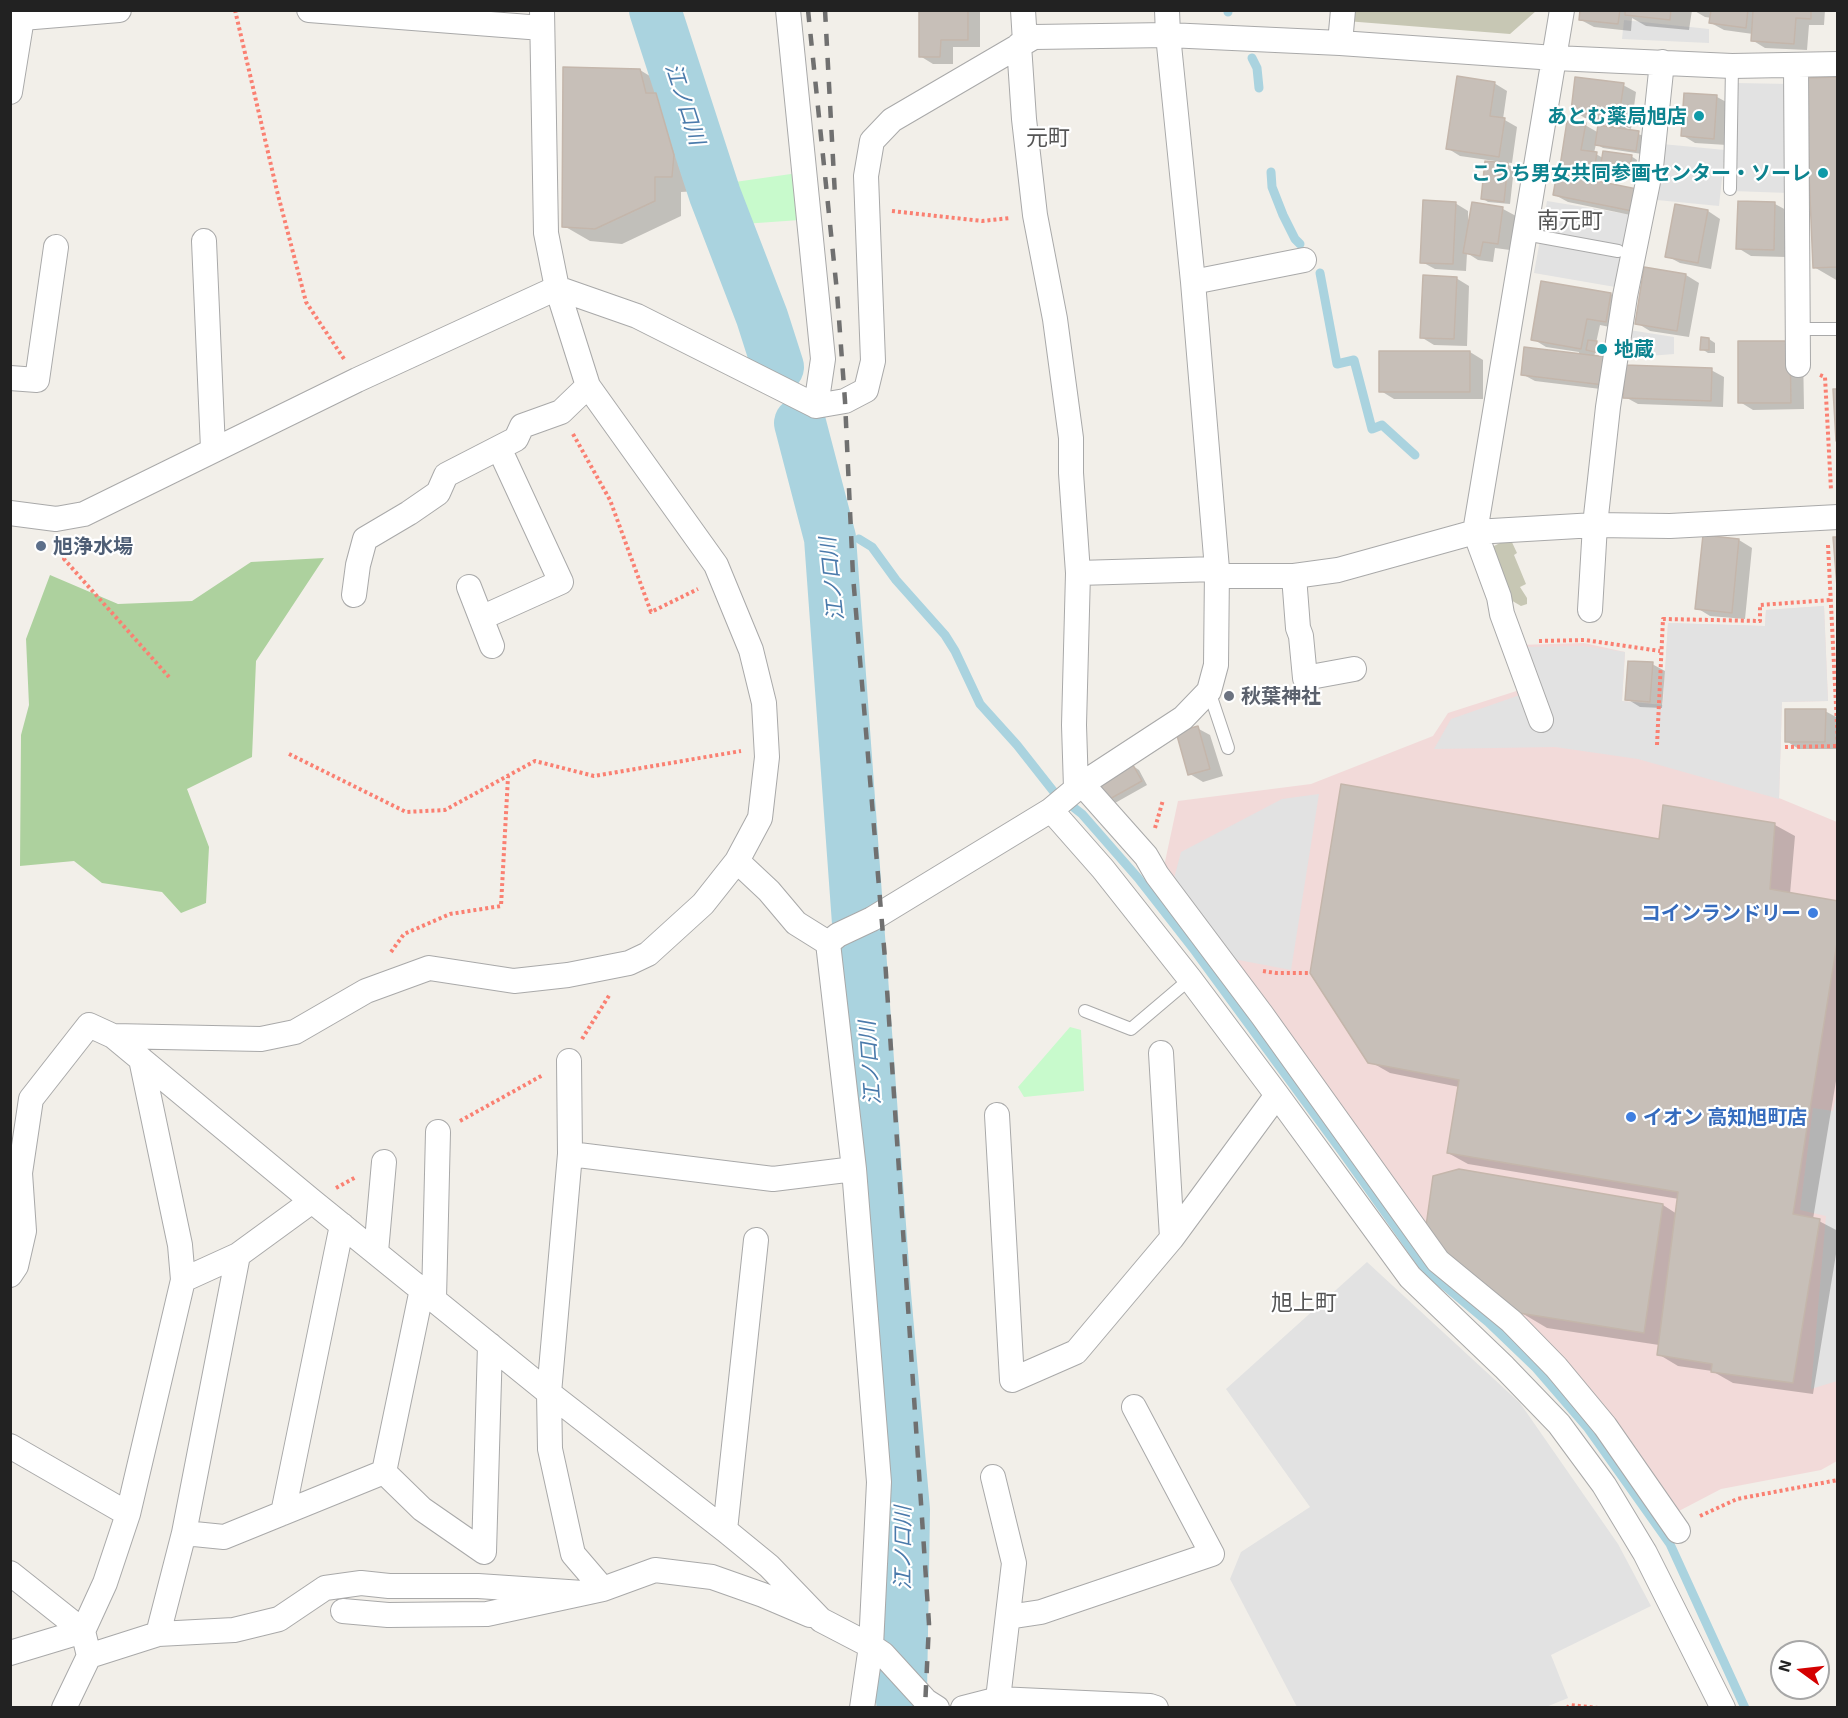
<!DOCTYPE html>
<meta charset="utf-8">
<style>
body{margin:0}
#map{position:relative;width:1848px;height:1718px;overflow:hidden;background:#f2efe9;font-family:"Exo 2",sans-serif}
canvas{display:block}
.frame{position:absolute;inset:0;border:12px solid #222;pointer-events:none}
.north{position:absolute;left:1770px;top:1640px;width:60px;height:60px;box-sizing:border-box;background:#fff;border:2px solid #a7a7a7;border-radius:50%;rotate:285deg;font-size:16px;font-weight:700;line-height:24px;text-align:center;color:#222}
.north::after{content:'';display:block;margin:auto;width:21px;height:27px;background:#d40000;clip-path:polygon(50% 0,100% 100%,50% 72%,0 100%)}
</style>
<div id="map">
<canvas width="1848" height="1718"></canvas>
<div class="frame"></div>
<div class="north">N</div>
</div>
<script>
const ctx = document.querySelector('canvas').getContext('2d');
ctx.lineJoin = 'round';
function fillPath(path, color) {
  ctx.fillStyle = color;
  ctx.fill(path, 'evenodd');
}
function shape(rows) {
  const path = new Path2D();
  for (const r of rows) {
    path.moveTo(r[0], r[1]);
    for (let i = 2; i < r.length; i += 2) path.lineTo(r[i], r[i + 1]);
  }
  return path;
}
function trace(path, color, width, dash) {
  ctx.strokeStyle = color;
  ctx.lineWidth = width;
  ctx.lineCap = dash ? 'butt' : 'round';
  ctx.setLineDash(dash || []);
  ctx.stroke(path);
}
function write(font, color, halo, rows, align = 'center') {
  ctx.font = font + ' "Exo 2","Noto Sans JP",sans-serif';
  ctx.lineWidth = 4.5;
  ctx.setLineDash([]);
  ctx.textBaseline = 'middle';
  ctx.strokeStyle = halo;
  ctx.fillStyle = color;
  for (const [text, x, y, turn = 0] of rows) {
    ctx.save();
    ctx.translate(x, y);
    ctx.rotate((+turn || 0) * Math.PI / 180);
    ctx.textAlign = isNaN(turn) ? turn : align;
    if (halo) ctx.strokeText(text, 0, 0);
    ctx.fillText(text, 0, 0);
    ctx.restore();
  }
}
fillPath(shape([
 [1824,606,1828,701,1782,702,1779,798,1837,822,1837,1461,1821,1470,1721,1489,1677,1512,1441,1255,1163,871,1178,801,1311,784,1433,736,1448,713,1532,686,1518,645,1584,643,1625,652,1622,701,1663,705,1668,623,1765,626,1766,610]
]), '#f2dad9');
fillPath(shape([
 [1347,11,1536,11,1510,34,1346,21],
 [1510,538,1517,553,1514,555,1526,584,1520,587,1527,598,1527,604,1521,606,1509,599,1488,549]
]), '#c7c7b4');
fillPath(shape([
 [324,558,256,661,252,757,187,789,209,847,206,903,181,913,162,892,102,883,74,861,20,866,21,735,29,705,26,639,50,575,118,604,192,601,251,562]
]), '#add19e');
fillPath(shape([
 [798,173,800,220,743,224,721,184],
 [1070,1027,1081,1030,1084,1091,1024,1097,1018,1087]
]), '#c8facc');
fillPath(shape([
 [1624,20,1709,29,1709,43,1622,39],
 [1736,83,1790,84,1788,193,1733,191],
 [1662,144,1725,150,1719,206,1657,200],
 [1547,201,1633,215,1621,288,1534,273],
 [1629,330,1674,337,1674,354,1624,358],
 [1824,606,1828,701,1782,702,1779,799,1638,759,1555,747,1434,749,1451,719,1537,689,1523,647,1583,646,1625,652,1622,701,1663,705,1668,623,1765,626,1766,610],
 [1319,794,1291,970,1228,958,1172,886,1181,852,1282,799],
 [1837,1091,1837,1381,1811,1389,1826,1216,1800,1210,1813,1108,1833,1111],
 [1367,1262,1520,1403,1618,1544,1651,1606,1551,1655,1568,1698,1546,1707,1297,1707,1230,1579,1241,1552,1310,1507,1226,1389]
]), '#e2e2e2');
fillPath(shape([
 [921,10,980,10,980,47,953,47,953,64,933,64,920,56],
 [1582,10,1692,10,1689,30,1646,26,1632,18,1631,31,1594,27,1581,20],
 [1693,10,1825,10,1824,25,1809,25,1807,50,1765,48,1752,40,1753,34,1724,30,1711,23,1712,18,1705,17],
 [640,70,666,86,670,103,682,110,700,171,698,191,681,192,681,216,622,244,590,241,564,226],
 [1838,78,1838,281,1814,267],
 [1494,83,1507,91,1503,119,1517,127,1512,163,1503,162,1514,168,1510,204,1488,202,1482,198,1495,161,1460,156,1447,148],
 [1623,85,1636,92,1631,129,1624,126,1629,131,1644,136,1642,154,1603,148,1596,144,1594,153,1603,158,1631,156,1637,160,1635,175,1608,171,1607,178,1575,173,1562,166,1585,125,1599,133,1611,128,1595,119,1585,118,1572,110],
 [1685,95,1717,97,1730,104,1727,145,1695,143,1682,135],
 [1558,175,1650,219,1568,202,1555,195],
 [1455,203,1468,211,1468,223,1470,223,1473,204,1503,209,1516,216,1510,250,1495,248,1493,262,1478,260,1467,253,1466,271,1435,269,1422,262],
 [1740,203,1775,204,1788,211,1786,257,1751,256,1738,248],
 [1708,211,1720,219,1711,269,1680,263,1667,256],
 [1646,269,1686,275,1699,283,1689,337,1650,331,1637,323],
 [1456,278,1469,286,1467,346,1434,345,1421,337],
 [1611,294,1623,302,1619,329,1600,325,1596,343,1602,346,1601,354,1595,353,1594,357,1617,391,1535,381,1522,374,1579,355,1579,352,1546,347,1533,339],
 [1709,339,1715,343,1715,353,1708,353,1702,349],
 [1803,350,1804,409,1753,410,1740,402],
 [1470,352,1483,360,1483,399,1394,399,1381,391],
 [1711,370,1724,377,1723,407,1638,404,1625,397],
 [1739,540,1752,548,1745,619,1710,616,1697,608],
 [1652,664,1665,671,1662,708,1640,707,1627,699],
 [1825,711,1838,718,1838,749,1799,749,1786,741],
 [1197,728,1210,735,1223,776,1203,782,1190,774],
 [1133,766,1139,770,1147,785,1115,803,1109,799],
 [1775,825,1795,836,1790,894,1838,902,1838,1069,1813,1219,1819,1221,1838,1231,1838,1242,1813,1394,1733,1383,1712,1371,1678,1366,1658,1354,1659,1345,1547,1328,1520,1312,1663,1205,1677,1214,1679,1199,1468,1164,1448,1153,1459,1087,1390,1073,1369,1061,1660,841]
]), '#0003');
trace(shape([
 [1228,10,1228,12],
 [1252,58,1257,68,1259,88],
 [1271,172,1272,187,1283,215,1295,239,1300,244],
 [1320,273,1337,364,1354,360,1372,429,1382,425,1415,455],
 [859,539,872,547,896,580,945,635,955,651,980,704,1017,745,1054,792,1082,814,1138,878,1195,951,1343,1153,1426,1270,1488,1322,1536,1368,1587,1427,1670,1544,1745,1708]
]), '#aad3df', 9);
trace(shape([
 [655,10,715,195,762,317,778,367],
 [800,423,830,538,885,1294,904,1510,901,1693,903,1708]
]), '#aad3df', 52);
const building = shape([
 [919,10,968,10,968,40,941,40,940,57,919,57,919,10],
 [1580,10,1620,10,1618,24,1579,20,1580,10],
 [1625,10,1671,10,1670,20,1625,15,1625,10],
 [1711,10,1748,10,1746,28,1709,23,1711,10],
 [1753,10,1811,10,1811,19,1796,18,1794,44,1751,41,1753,10],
 [563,67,640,69,646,93,656,93,674,155,672,177,655,177,655,201,595,229,562,227,563,67],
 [1457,76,1495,82,1490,116,1505,118,1499,157,1446,149,1457,76],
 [1575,77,1624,83,1618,123,1594,120,1594,114,1571,111,1575,77],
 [1838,77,1838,267,1813,268,1805,78,1838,77],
 [1684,93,1717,95,1714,139,1681,136,1684,93],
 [1567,121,1586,123,1581,150,1597,152,1594,172,1560,166,1567,121],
 [1598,125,1639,131,1636,151,1595,145,1598,125],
 [1603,151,1632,155,1629,173,1600,169,1603,151],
 [1485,161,1508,163,1504,202,1481,199,1485,161],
 [1557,173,1642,190,1637,212,1553,195,1557,173],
 [1423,200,1456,202,1453,264,1420,263,1423,200],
 [1738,201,1775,202,1774,250,1736,249,1738,201],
 [1472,202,1503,207,1498,244,1483,242,1480,256,1463,253,1472,202],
 [1675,204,1708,210,1698,263,1665,257,1675,204],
 [1644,267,1686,274,1677,331,1635,324,1644,267],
 [1423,275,1457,277,1454,339,1420,338,1423,275],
 [1541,281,1611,293,1606,322,1587,319,1581,349,1531,340,1541,281],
 [1701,337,1709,338,1709,350,1700,350,1701,337],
 [1588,340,1597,341,1595,352,1586,350,1588,340],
 [1738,341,1790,341,1791,403,1738,403,1738,341],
 [1524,347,1607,357,1604,385,1521,375,1524,347],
 [1379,351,1470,351,1470,392,1379,392,1379,351],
 [1625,365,1712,368,1711,401,1623,398,1625,365],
 [1833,389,1838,389,1838,440,1836,441,1833,389],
 [1703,535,1739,539,1732,613,1695,609,1703,535],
 [1833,537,1838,537,1838,599,1833,537],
 [1628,661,1653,662,1650,702,1625,700,1628,661],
 [1785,709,1826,709,1825,742,1785,742,1785,709],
 [1198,726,1210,769,1188,775,1176,732,1198,726],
 [1133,765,1142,781,1108,800,1099,783,1133,765],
 [1341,784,1659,839,1663,805,1775,823,1770,889,1838,901,1838,937,1793,1214,1820,1219,1793,1383,1711,1372,1712,1364,1657,1355,1678,1192,1447,1153,1459,1080,1368,1063,1310,973,1341,784],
 [1459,1169,1663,1204,1644,1333,1519,1313,1444,1253,1426,1226,1433,1176,1459,1169]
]);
fillPath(building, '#c7bfb8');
trace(building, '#c4b6ab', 1.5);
const service = shape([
 [1730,189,1732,66],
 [1525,234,1618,251],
 [1798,329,1838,329],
 [1209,691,1228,748],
 [1085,1011,1131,1029,1190,979]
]);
const minor = shape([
 [309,10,542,28],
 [788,10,823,359,816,406],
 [1023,10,1025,42],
 [1340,43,1343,10],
 [1019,45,1024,119,1035,215,1055,319,1071,438,1071,473,1078,573,1074,725,1076,788],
 [1796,66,1798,365],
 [10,92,22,18,119,10],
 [204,241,213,449],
 [1193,282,1304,260],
 [10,378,37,380,56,247],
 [10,513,56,519,84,514,357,380,557,288,637,316,816,406,845,401,866,390,873,361,866,176,872,141,892,120,1034,37,1168,35,1340,43,1555,58,1732,66,1838,64],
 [1078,573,1217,569],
 [1217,576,1294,576,1338,570,1475,532,1595,525,1670,526,1838,517],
 [1294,576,1298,628,1301,636,1305,678,1354,669],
 [469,587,492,646],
 [354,595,358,565,365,539,409,513,438,493,446,475,516,439,522,426,561,412,588,386],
 [1590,610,1595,525,1608,407,1625,296,1651,167,1662,62],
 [481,618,561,582,499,448],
 [1541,720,1502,614,1499,597,1475,532,1562,10],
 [1082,784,1146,856,1157,875,1262,1015,1438,1261,1511,1321,1556,1367,1605,1426,1678,1531],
 [1051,810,1103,869,1190,979,1277,1095,1410,1277,1504,1367,1559,1424,1604,1485,1645,1553,1723,1708],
 [737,861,769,891,796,923,828,943],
 [828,943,838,935,872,919,1051,810,1082,784,1183,718,1209,691,1216,665,1217,569,1193,282,1168,35,1167,10],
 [828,943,854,1169,879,1482,871,1646,862,1708],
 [113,1036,261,1039,295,1032,366,991,429,968,514,981,568,975,629,963,648,954,703,904,737,861,760,818,767,757,764,703,751,650,716,565,588,386,557,288,546,233,542,10],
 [1161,1053,1172,1238],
 [141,1059,180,1245,183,1280],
 [569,1061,570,1154,549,1393,550,1449,573,1554,603,1589],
 [997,1115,1012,1380,1076,1352,1172,1238,1277,1095],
 [570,1154,773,1179,854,1169],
 [376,1252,384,1162],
 [10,1275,16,1266,24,1231,20,1173,31,1099,89,1025,113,1036,312,1201,549,1393,725,1530,769,1566,821,1620,871,1646,883,1654,926,1701,937,1708],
 [434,1299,438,1132],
 [10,1446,128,1514],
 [384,1472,422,1509,484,1552,490,1345],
 [993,1477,1014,1563,998,1699],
 [283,1513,342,1225],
 [725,1530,756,1240],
 [184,1533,224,1537,384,1472,422,1289],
 [10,1573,83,1631,89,1656,158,1634,234,1630,279,1619,325,1588,361,1583,389,1586,478,1586,583,1593],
 [343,1611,388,1615,487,1614,603,1589,655,1570,712,1577,763,1595,810,1615],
 [1008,1617,1041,1612,1212,1554,1134,1407],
 [158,1634,184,1533,238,1255],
 [10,1653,83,1631,105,1583,128,1514,183,1280,238,1255,312,1201],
 [64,1708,89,1656],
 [963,1708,998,1699,1150,1706,1156,1708]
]);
trace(service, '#a9a9a9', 14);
trace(minor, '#a9a9a9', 26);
trace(shape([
 [235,10,277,191,306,302,344,359],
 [892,211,982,221,1010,218],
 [1820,375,1825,377,1831,490],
 [573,434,610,500,651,612,698,589],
 [72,542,64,559,169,677],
 [1828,545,1838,745],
 [1539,641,1585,640,1660,651],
 [1657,745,1663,619,1760,621,1760,605,1830,600],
 [1785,747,1838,746],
 [289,754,406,812,445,810,535,761,594,776,741,751],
 [1155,828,1163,800],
 [391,952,404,934,450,914,501,906,508,777],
 [1263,971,1276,973,1310,973],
 [582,1039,610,994],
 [460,1121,543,1075],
 [336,1188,356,1177],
 [1700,1516,1737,1499,1838,1480],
 [1567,1708,1570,1705,1598,1708]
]), '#fa8072', 4, [3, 3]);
trace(service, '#fff', 12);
trace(minor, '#fff', 24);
trace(shape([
 [808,10,837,292,845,401,853,576,885,959,929,1624,925,1708],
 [825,10,835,196]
]), '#707070', 4.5, [12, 12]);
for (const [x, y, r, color] of [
 [1699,116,6,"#0f9aa8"],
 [1823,173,6,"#0f9aa8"],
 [1602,349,6,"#0f9aa8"],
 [41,546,6,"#5c6f8a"],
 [1229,696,6,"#6b7280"],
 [1813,913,6,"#3f7fe0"],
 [1631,1117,6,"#3f7fe0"]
]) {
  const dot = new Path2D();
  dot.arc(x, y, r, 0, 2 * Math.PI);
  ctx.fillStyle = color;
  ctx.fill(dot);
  trace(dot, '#fff', 2);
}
write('bold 20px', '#0d838f', '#fff', [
 ["あとむ薬局旭店",1687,116],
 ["こうち男女共同参画センター・ソーレ",1811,173],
 ["地蔵",1614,349,"left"]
], 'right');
write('bold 20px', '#4e5e75', '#fff', [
 ["旭浄水場",53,546]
], 'left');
write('bold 20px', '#5b616d', '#fff', [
 ["秋葉神社",1241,696]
], 'left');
write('bold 20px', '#366cbe', '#fff', [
 ["コインランドリー",1801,913],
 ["イオン 高知旭町店",1643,1117,"left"]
], 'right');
write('italic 21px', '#4a7aab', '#fff', [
 ["江ノ口川",685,104,72],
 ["江ノ口川",832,579,-96],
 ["江ノ口川",870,1063,-94],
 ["江ノ口川",903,1548,-90]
]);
write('22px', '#555', '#fff', [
 ["元町",1048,138],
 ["南元町",1570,221],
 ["旭上町",1304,1303]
]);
</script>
